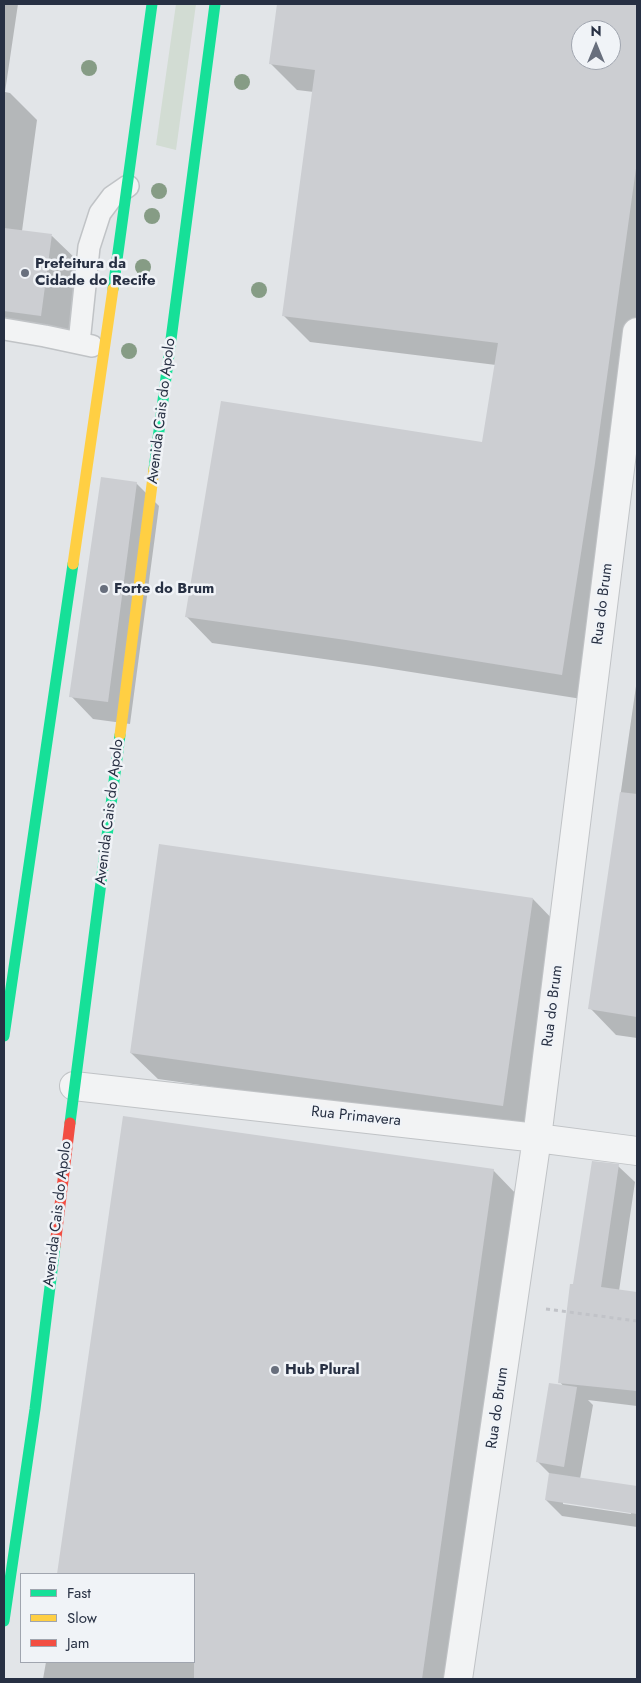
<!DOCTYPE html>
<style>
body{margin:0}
#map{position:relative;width:641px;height:1683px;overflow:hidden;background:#e2e5e8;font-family:Jost,sans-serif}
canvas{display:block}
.frame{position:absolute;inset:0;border:5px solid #273043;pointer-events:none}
.legend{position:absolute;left:20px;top:1573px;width:175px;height:90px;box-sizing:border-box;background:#f0f3f7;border:1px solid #a0a5af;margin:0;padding:6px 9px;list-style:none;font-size:15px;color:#273043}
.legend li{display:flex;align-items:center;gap:10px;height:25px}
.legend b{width:25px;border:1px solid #a0a5af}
.north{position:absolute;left:571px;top:20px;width:50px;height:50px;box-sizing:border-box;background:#f0f3f7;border:1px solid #a0a5af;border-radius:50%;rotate:0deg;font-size:14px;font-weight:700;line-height:20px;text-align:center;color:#273043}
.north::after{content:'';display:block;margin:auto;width:18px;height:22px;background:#686f7d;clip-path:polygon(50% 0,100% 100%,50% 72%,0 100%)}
</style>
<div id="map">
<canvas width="641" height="1683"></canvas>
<div class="frame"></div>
<ul class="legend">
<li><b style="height:6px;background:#16e098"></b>Fast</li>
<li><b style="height:6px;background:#ffcf43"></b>Slow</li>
<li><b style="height:6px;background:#f24e42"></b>Jam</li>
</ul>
<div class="north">N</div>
</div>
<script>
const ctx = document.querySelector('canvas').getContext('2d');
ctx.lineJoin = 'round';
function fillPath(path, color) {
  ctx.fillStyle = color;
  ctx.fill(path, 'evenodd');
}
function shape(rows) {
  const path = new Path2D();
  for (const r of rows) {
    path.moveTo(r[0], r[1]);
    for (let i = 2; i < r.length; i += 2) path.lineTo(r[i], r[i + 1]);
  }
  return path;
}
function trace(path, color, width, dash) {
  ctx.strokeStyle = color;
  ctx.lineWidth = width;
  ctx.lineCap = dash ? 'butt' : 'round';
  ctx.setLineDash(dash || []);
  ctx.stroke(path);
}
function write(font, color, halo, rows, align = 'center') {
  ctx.font = font + ' Jost,sans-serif';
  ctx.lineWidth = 5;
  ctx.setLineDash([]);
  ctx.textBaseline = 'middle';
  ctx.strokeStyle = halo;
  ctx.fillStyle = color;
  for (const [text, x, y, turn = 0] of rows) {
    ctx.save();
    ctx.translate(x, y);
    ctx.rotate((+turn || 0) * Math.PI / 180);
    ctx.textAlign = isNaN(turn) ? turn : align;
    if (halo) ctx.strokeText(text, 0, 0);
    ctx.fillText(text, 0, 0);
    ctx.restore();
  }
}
fillPath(shape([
 [176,4,196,4,176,150,156,145]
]), '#d2dcd3');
fillPath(shape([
 [4,4,18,4,5,92,10,93,37,120,22,231,52,236,79,262,67,342,4,333],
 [279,4,637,4,637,370,588,700,373,666,212,643,186,616,483,443,496,365,310,342,284,316,314,92,297,90,270,63],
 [581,30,611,30,611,60,581,60],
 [136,483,159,506,130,724,93,719,71,696],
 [637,679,637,1038,616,1035,590,1008],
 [533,899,559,926,530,1132,158,1079,131,1053],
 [124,1117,493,1170,519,1197,451,1679,43,1679,46,1662,194,1662,194,1574,58,1574],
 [618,1166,635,1182,619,1291,637,1293,637,1406,588,1400,593,1405,580,1479,628,1486,637,1495,637,1527,562,1516,546,1500,550,1474,538,1462,564,1387,560,1382,574,1286],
 [563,1502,631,1512,631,1514,563,1504]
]), '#0003');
fillPath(shape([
 [277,4,637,4,637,161,595,463,562,675,346,640,185,617,221,401,482,442,498,343,282,316,315,70,269,64],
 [581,30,611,30,611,60,581,60],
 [4,228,52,234,41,316,4,311],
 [101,477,137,482,108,702,69,697],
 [620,792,637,794,637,1017,588,1009],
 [159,844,533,898,503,1106,130,1053],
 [123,1116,494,1169,422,1679,194,1679,194,1574,57,1574],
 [592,1161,619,1164,601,1287,637,1292,637,1391,558,1383,570,1284,573,1284],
 [549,1383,577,1387,564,1467,536,1462],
 [549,1473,637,1486,637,1514,545,1500]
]), '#ccced2');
const lane = shape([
 [4,329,45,336,92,346],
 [79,343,89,247,100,213,112,197,128,186]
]);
const street = shape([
 [74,1086,537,1138,637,1151],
 [458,1679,537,1138,637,332]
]);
trace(lane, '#c0c3c6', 24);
trace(street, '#c0c3c6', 30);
trace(shape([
 [546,1309,637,1321]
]), '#c1c3c8', 3, [4, 4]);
trace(lane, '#f2f3f4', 21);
trace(street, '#f2f3f4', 28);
trace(shape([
 [113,289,152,4],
 [154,469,215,4],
 [4,1036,73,564],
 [70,1123,120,735],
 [4,1621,35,1409,55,1246]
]), '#16e098', 11);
trace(shape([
 [73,564,113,289],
 [120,735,154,469]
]), '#ffcf43', 11);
trace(shape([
 [55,1246,70,1123]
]), '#f24e42', 11);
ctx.fillStyle = '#869c85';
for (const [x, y] of [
 [89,68],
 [242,82],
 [159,191],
 [152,216],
 [143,267],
 [259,290],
 [129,351]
]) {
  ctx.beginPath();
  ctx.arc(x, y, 8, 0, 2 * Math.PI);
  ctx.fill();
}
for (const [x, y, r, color] of [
 [25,273,5,"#686f7d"],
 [104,589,5,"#686f7d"],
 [275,1370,5,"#686f7d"]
]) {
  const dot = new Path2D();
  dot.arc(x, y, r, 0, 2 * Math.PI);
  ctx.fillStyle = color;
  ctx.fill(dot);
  trace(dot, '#f0f3f7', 2);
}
write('bold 15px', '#273043', '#f0f3f7', [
 ["Prefeitura da",35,264],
 ["Cidade do Recife",35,281],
 ["Forte do Brum",114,589],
 ["Hub Plural",285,1370]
], 'left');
write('15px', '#273043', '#f0f3f7', [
 ["Avenida Cais do Apolo",162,411,-83],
 ["Rua do Brum",603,604,-83],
 ["Avenida Cais do Apolo",110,812,-83],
 ["Rua do Brum",553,1006,-83],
 ["Rua Primavera",356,1117,6],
 ["Avenida Cais do Apolo",58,1214,-83],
 ["Rua do Brum",498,1408,-82]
]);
</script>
